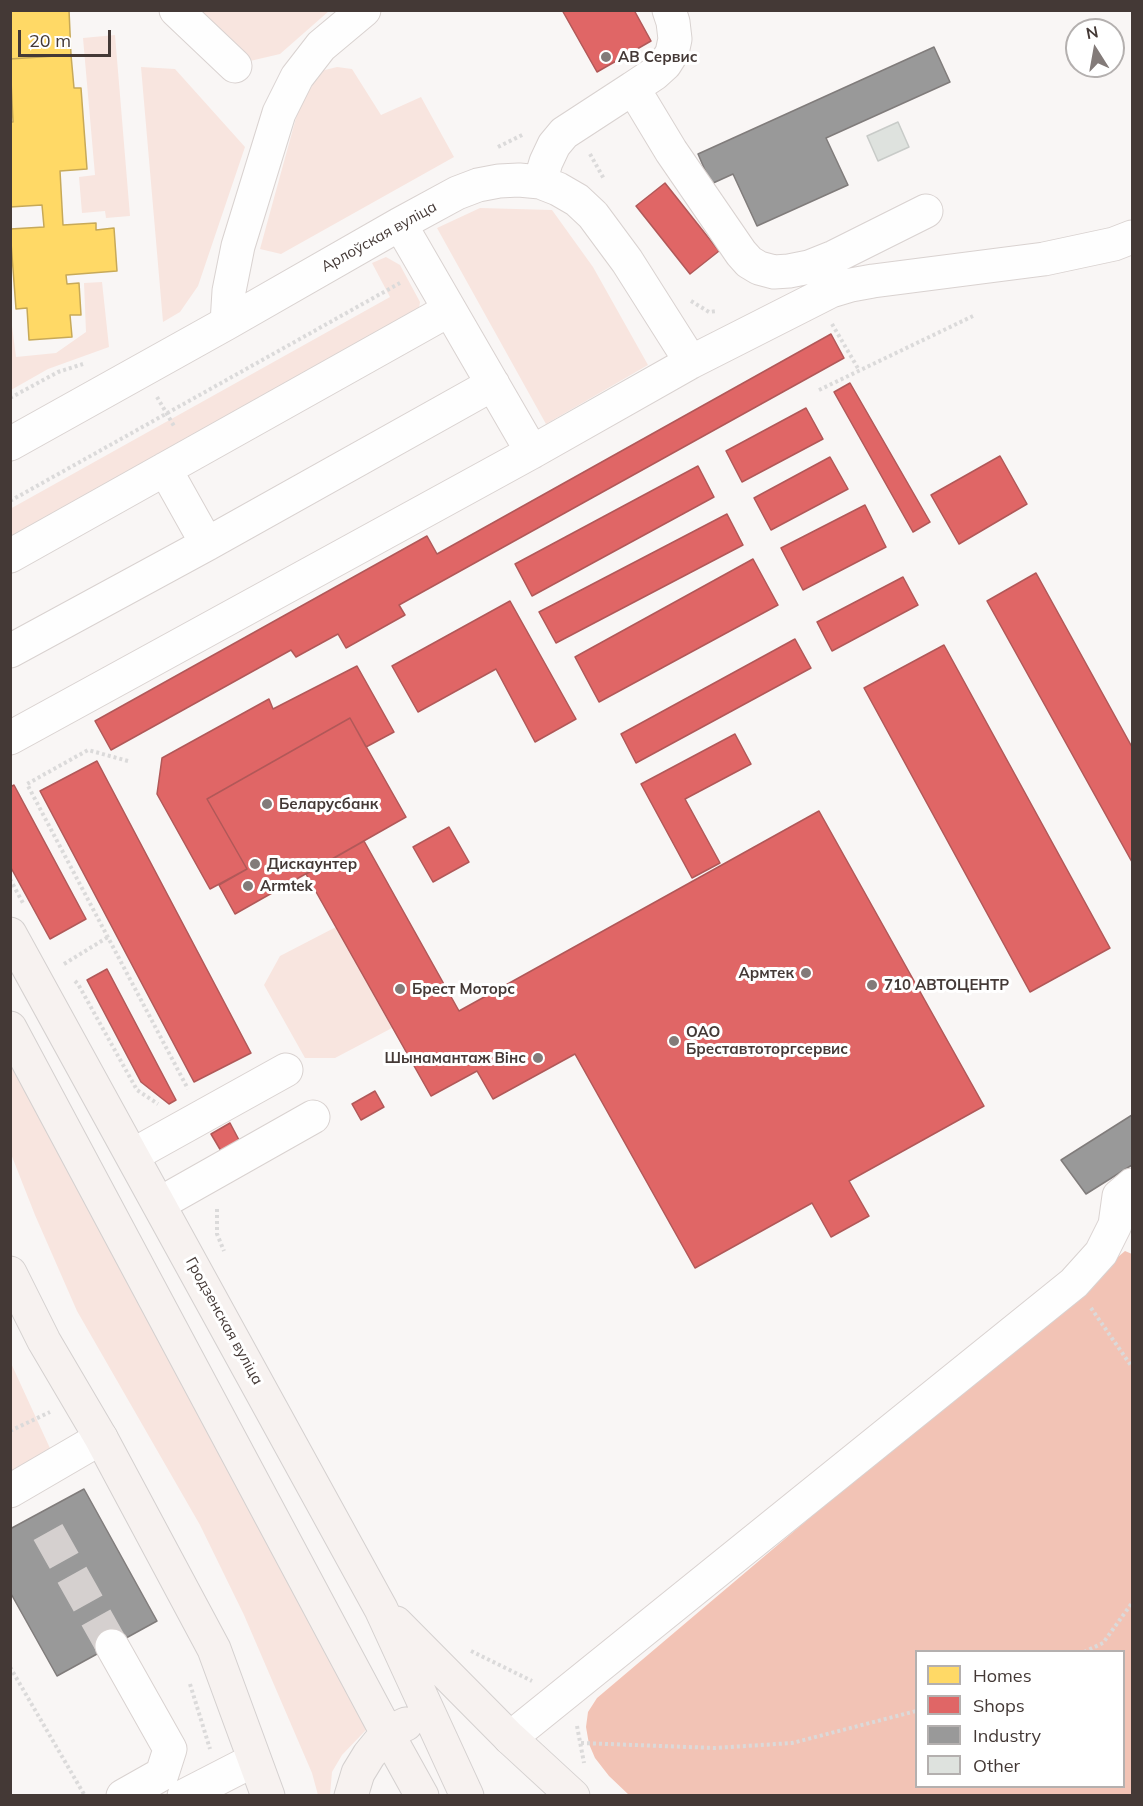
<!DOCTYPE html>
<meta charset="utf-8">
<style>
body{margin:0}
#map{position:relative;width:1143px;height:1806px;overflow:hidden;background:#f9f6f5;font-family:Mulish,sans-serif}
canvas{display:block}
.frame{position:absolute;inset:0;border:12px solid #443936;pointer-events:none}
.legend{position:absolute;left:915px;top:1650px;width:210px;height:138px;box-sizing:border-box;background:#fff;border:2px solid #b4b0af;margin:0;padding:8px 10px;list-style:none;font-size:18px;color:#443936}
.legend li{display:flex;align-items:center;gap:12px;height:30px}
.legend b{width:30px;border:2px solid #b4b0af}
.north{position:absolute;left:1065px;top:18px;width:60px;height:60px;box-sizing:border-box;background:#fff;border:2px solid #b4b0af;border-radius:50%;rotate:349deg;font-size:16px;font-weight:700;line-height:24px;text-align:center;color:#443936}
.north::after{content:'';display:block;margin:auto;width:21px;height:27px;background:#837b79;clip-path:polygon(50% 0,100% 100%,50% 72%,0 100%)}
.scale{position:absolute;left:18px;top:30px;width:93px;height:27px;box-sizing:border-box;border:3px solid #443936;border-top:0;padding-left:8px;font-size:18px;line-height:21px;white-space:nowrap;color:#443936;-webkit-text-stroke:4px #fff;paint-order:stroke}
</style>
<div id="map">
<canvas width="1143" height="1806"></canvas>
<div class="frame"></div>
<ul class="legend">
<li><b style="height:16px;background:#ffd966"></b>Homes</li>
<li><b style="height:16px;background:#e06666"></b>Shops</li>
<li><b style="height:16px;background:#999"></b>Industry</li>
<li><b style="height:16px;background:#dee2de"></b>Other</li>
</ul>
<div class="north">N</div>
<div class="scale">20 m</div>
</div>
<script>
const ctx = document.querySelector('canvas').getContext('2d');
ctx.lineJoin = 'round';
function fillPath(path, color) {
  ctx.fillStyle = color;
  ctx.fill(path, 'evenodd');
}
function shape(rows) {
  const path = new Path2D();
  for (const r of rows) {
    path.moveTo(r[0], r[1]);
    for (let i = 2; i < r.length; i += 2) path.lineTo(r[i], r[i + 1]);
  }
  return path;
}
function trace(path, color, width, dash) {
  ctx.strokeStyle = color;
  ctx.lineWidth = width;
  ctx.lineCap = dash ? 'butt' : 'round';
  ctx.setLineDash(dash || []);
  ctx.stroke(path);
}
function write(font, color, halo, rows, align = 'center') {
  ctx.font = font + ' Mulish,sans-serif';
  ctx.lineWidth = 6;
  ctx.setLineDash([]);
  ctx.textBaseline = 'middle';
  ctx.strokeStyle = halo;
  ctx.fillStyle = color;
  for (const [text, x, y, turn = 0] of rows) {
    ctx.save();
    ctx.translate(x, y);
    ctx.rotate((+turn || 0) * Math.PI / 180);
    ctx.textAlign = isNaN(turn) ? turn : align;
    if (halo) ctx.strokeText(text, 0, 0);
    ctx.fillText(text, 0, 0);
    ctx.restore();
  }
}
fillPath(shape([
 [195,11,329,11,280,54,250,61],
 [115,35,130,216,106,218,105,211,82,213,79,177,95,175,83,38],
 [141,67,175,69,245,147,198,286,180,312,163,322],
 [337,67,352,69,381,115,421,97,454,157,281,254,260,249,299,107,321,71],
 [480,208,552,210,593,267,648,365,546,424,437,228],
 [386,257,400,265,420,302,418,315,11,545,10,509,390,297,372,263],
 [102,282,109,347,48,369,11,390,11,318,16,357,56,353,86,332,84,283],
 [336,927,392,1028,335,1058,305,1058,264,985,280,956],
 [10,1033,373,1717,366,1730,342,1755,332,1772,330,1795,318,1795,312,1773,244,1615,200,1525,77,1311,35,1215,11,1154],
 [10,1361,54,1457,10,1481]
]), '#f8e5df');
fillPath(shape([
 [1125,1251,1132,1254,1132,1795,629,1795,609,1776,595,1758,589,1744,586,1727,588,1712,597,1698],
 [916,1652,1124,1652,1124,1786,916,1786]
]), '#f2c3b5');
const homes = shape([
 [10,10,69,10,71,55,10,59,10,10],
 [71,55,74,88,81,88,87,169,60,171,63,225,96,223,96,230,114,228,117,271,66,275,67,284,79,283,81,315,70,315,72,337,29,340,27,308,16,309,10,229,44,227,42,205,10,207,10,122,13,122,10,59,71,55]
]);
fillPath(homes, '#ffd966');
trace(homes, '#c7a958', 1.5);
const shops = shape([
 [562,10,634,10,651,41,597,72,562,10],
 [665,183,719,251,690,274,636,206,665,183],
 [831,334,844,358,399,605,405,615,346,648,338,634,296,657,291,650,111,750,95,721,427,536,437,554,831,334],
 [850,383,930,522,913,532,834,392,850,383],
 [806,408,823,439,742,482,726,451,806,408],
 [1000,456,1027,504,959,544,931,495,1000,456],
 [830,457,848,489,771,530,754,498,830,457],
 [698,466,714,497,532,596,515,564,698,466],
 [865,505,886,547,803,590,781,548,865,505],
 [727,514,743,545,556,643,539,612,727,514],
 [753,559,778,605,599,702,575,657,753,559],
 [1036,573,1132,747,1132,862,987,601,1036,573],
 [903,577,918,605,832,651,817,622,903,577],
 [510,601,576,719,535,742,496,669,418,712,392,666,510,601],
 [795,639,811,668,636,763,621,734,795,639],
 [944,645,1110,948,1030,992,864,688,944,645],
 [357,666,394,732,366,747,350,718,207,799,247,869,210,889,157,794,162,758,269,699,273,709,357,666],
 [350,718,406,817,235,914,219,885,247,869,207,799,350,718],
 [735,734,751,764,685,799,720,863,692,878,641,784,735,734],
 [97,761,251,1053,194,1082,40,791,97,761],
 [14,785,86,919,50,939,10,866,10,787,14,785],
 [819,811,984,1106,849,1181,869,1216,831,1237,812,1203,695,1268,575,1054,493,1099,477,1071,431,1096,306,874,364,841,459,1011,819,811],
 [449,827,469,862,433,882,413,847,449,827],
 [107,969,176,1100,169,1104,141,1082,87,980,107,969],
 [375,1091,384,1107,361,1120,352,1104,375,1091],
 [230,1123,239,1140,221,1151,211,1134,230,1123]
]);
fillPath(shops, '#e06666');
trace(shops, '#b15858', 1.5);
const industry = shape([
 [934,47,950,82,826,138,848,185,757,226,733,174,711,184,698,154,934,47],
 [1132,1115,1132,1165,1086,1194,1061,1160,1132,1115],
 [84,1489,157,1621,57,1676,10,1592,10,1529,84,1489]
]);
fillPath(industry, '#999');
trace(industry, '#807c7b', 1.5);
const building = shape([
 [898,122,909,147,878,161,867,136,898,122]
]);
fillPath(building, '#dee2de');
trace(building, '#c8cbc8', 1.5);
trace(shape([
 [48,1532,112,1646]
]), '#d5d0cf', 33, [33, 16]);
const minor = shape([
 [176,10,235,66],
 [669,10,673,22,675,39,672,53,665,64,654,74,633,88,671,151,741,253,749,262,759,268,774,272,789,271,809,267,834,257,926,211],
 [540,182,546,162,554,145,564,133,633,88],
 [400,224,532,452],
 [227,323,229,291,238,246,279,113,297,77,321,46,364,10],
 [10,444,227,323,400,224,457,193,478,185,499,181,519,180,540,182,558,189,577,200,593,215,627,261,691,362],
 [165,469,207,544],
 [10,556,449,310],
 [10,651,207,544,493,384],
 [10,738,532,452,691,362,831,291,851,285,873,281,1044,259,1114,244,1132,237],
 [133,1155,286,1070],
 [159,1204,313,1117],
 [10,1491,101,1438],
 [112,1646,170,1749,162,1774,123,1796],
 [510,1738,1074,1283,1101,1253,1115,1225,1119,1196,1132,1185],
 [184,1796,254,1760]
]);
const major = shape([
 [10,934,381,1609,467,1796],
 [10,1028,387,1733,422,1796],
 [10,1273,44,1341,101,1438,214,1649,268,1796],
 [396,1623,510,1738,573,1796],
 [351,1796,358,1773,369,1755,387,1733,406,1724]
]);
trace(minor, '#d9d2d0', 35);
trace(major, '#d4d0cf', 35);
trace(shape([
 [498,147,524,134],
 [590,154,604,179],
 [691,301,709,312,717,311],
 [832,324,859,370],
 [819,390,973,316],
 [157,397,174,426],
 [10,398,58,372,83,364],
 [10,501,400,283],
 [128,761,88,750,27,784,188,1089],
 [10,879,24,905],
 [64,964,108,937],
 [75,981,78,984,137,1090,158,1104],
 [217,1209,217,1234,224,1251],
 [1091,1308,1132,1367],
 [10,1431,50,1412],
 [471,1651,532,1681],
 [1084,1652,1103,1643,1132,1603],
 [10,1667,85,1796],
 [190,1684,210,1749],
 [577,1726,584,1763],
 [581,1743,715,1748,792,1743,916,1711]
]), '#dbdada', 4, [3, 3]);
trace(minor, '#fefefe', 33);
trace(major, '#f7f2f0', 33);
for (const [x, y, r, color] of [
 [606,57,6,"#837b79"],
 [267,804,6,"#837b79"],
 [255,864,6,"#837b79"],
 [248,886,6,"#837b79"],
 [806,973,6,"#837b79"],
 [872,985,6,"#837b79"],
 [400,989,6,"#837b79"],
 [674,1041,6,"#837b79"],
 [538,1058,6,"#837b79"]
]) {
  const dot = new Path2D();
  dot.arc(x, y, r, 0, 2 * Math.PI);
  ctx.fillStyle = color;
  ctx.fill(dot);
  trace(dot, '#fff', 2);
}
write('bold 15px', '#443936', '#fff', [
 ["АВ Сервис",618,57],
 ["Беларусбанк",279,804],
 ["Дискаунтер",267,864],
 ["Armtek",260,886],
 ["Армтек",794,973,"right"],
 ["710 АВТОЦЕНТР",884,985],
 ["Брест Моторс",412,989],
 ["ОАО",686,1032],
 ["Бреставтоторгсервис",686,1049],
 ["Шынамантаж Вінс",526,1058,"right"]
], 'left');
write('15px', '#443936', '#fff', [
 ["Арлоўская вуліца",379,237,-29],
 ["Гродзенская вуліца",224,1321,61]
]);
</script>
